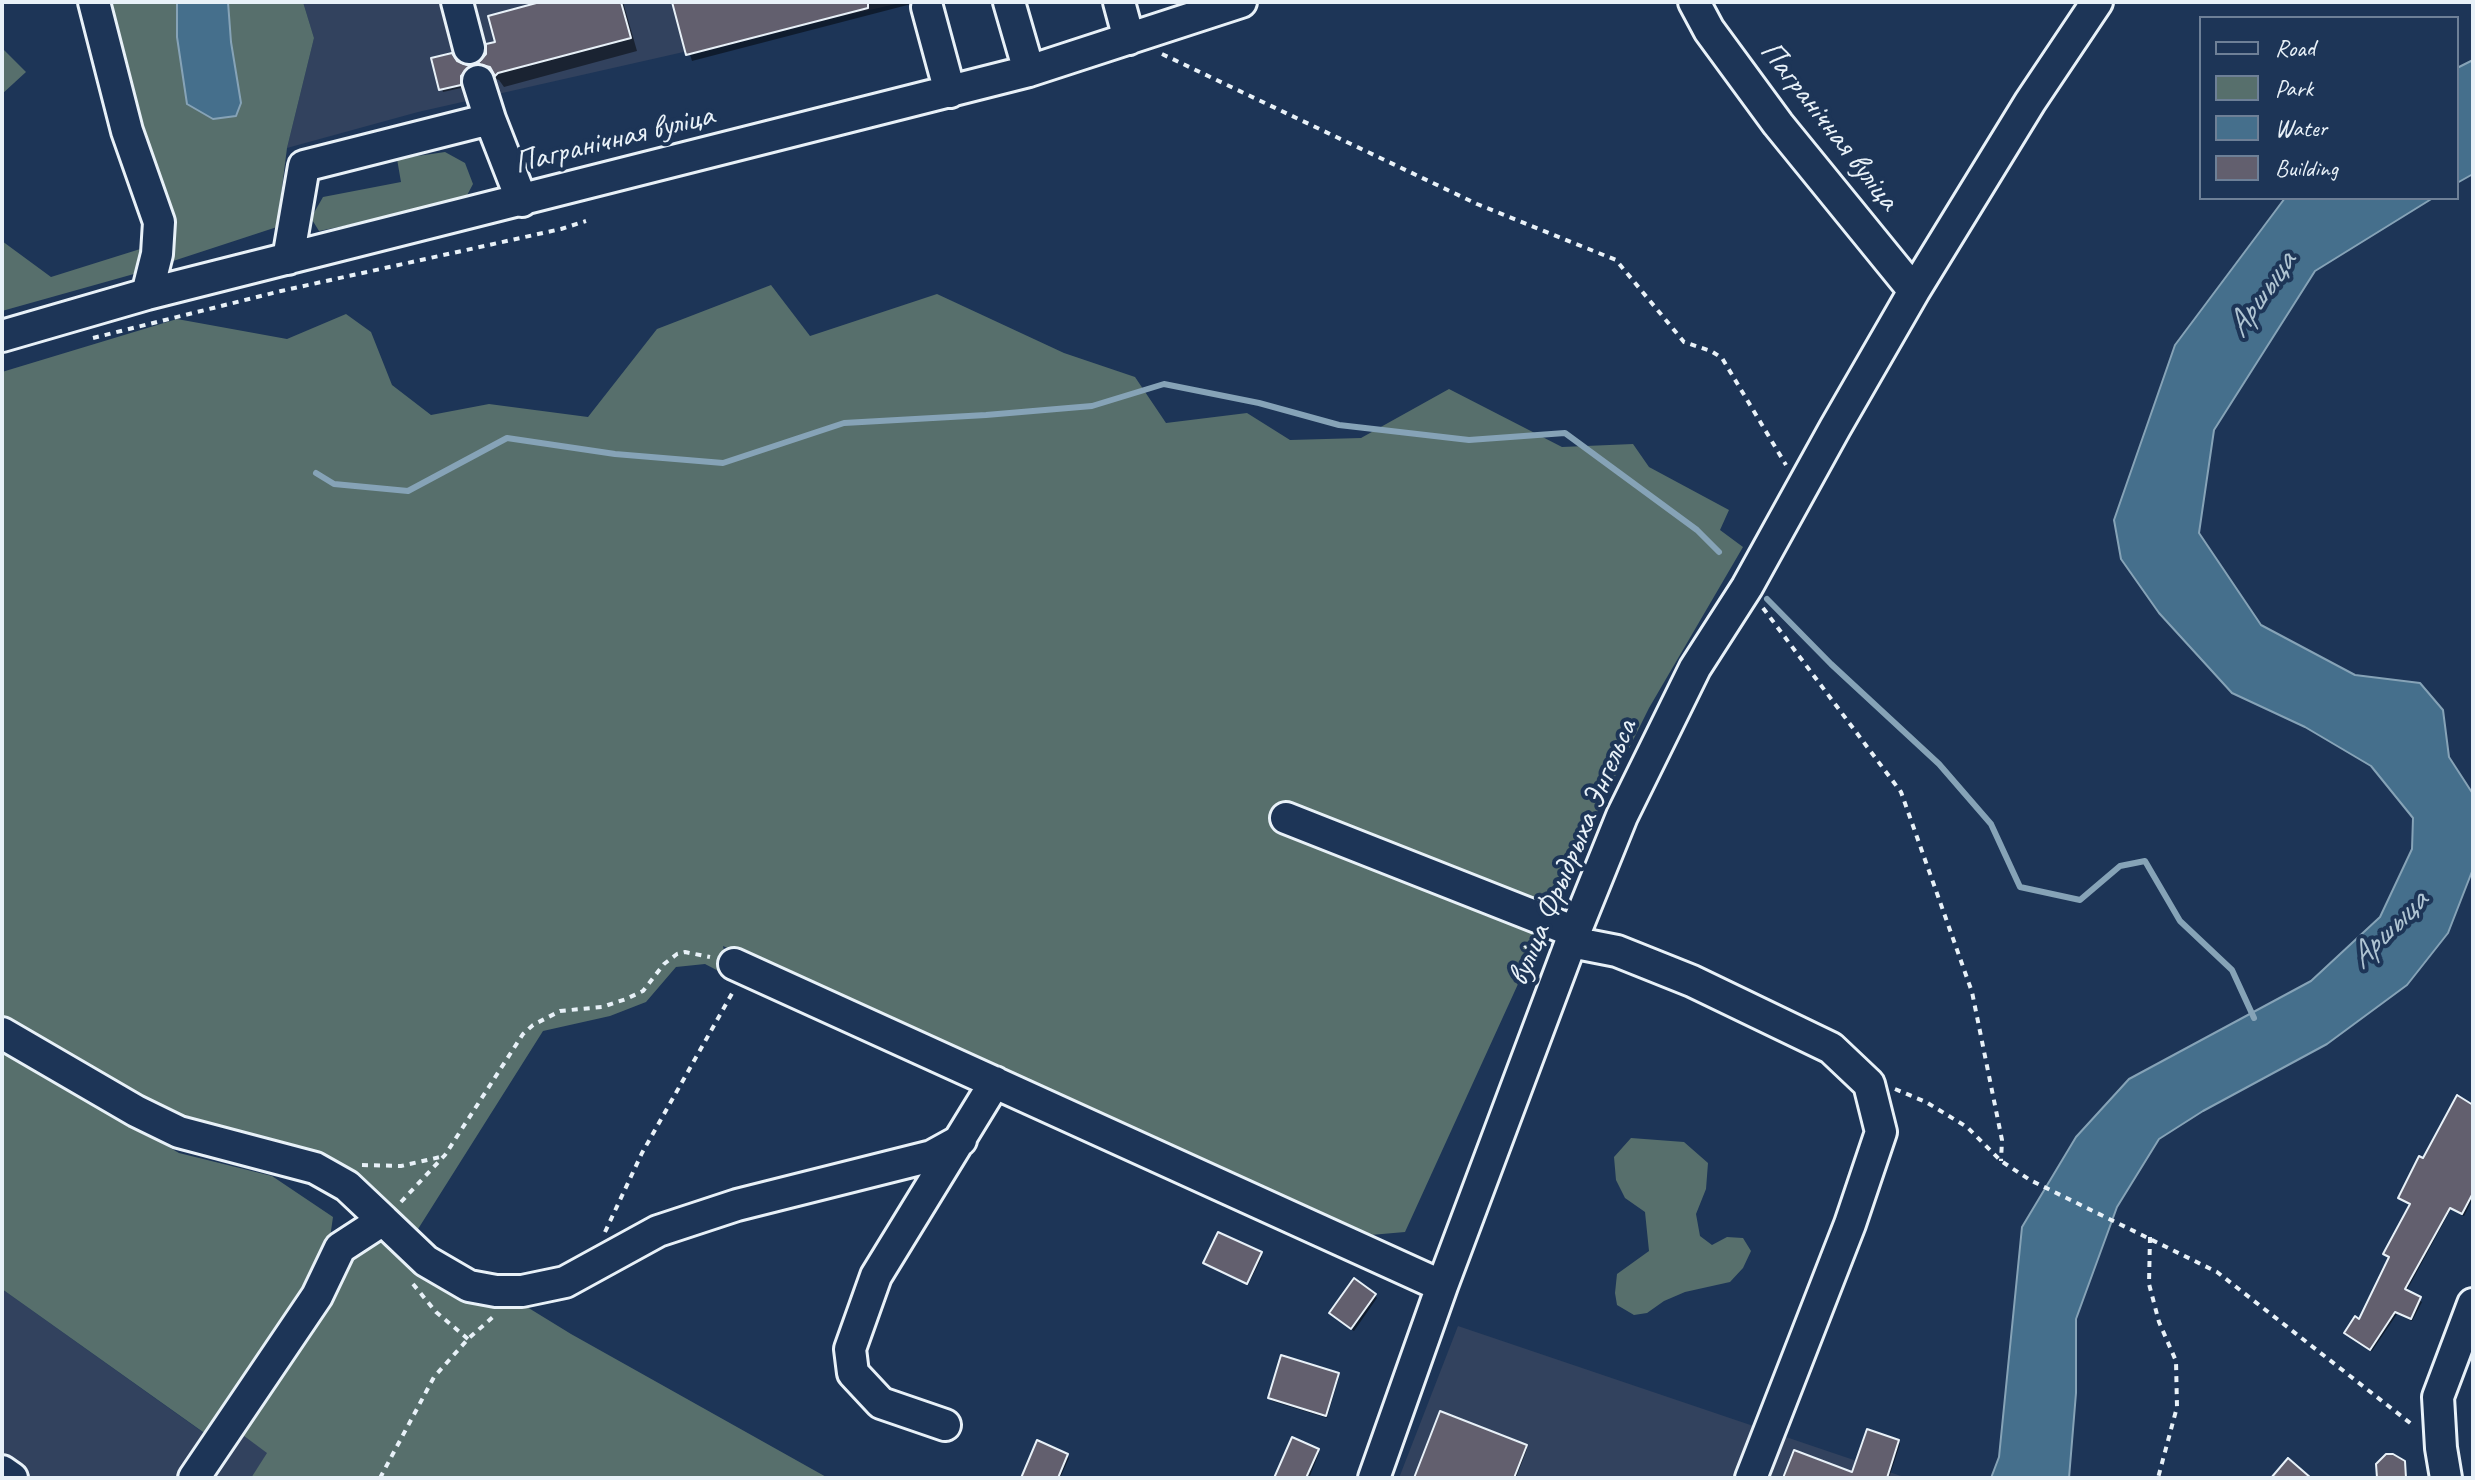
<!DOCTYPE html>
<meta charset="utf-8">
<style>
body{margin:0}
#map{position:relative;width:2475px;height:1480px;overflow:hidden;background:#1d3557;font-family:Caveat,sans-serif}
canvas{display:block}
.frame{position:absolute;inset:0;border:4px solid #e8f1f8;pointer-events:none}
.legend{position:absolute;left:2199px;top:16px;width:260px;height:184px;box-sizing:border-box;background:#1d3557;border:2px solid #6e8097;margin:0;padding:10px 14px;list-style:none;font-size:24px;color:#e8f1f8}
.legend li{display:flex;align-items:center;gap:16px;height:40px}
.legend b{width:40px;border:2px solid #6e8097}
</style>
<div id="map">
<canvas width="2475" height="1480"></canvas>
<div class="frame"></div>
<ul class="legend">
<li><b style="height:10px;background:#1d3557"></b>Road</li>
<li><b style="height:22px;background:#576f6c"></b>Park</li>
<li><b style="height:22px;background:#456f8c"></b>Water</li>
<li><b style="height:22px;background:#625f6e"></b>Building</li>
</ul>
</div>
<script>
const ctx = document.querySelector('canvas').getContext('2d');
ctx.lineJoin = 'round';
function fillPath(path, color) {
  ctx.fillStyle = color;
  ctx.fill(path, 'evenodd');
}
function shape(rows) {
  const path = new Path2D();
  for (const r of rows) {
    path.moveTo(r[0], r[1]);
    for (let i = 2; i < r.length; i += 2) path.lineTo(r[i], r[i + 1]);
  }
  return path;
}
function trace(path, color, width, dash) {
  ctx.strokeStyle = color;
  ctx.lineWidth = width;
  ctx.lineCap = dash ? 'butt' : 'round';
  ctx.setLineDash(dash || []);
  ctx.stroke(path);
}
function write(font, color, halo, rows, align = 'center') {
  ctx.font = font + ' Caveat,sans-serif';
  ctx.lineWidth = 8;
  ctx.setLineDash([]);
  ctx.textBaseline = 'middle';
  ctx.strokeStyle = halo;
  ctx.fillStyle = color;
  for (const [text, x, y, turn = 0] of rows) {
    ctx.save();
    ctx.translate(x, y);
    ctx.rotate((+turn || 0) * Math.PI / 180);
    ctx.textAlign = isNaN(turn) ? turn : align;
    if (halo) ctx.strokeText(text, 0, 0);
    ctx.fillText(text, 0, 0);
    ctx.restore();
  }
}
fillPath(shape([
 [303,2,905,2,418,112,287,148,314,38],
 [2,1289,215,1441,240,1433,268,1453,251,1478,2,1478],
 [1458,1326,1907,1478,1399,1478]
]), '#32425e');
fillPath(shape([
 [108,2,177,2,177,37,231,42,228,2,303,2,314,38,287,148,277,227,164,264,168,219,159,175,108,10],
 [2,48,26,72,2,94],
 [445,152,465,163,473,184,464,201,319,231,311,218,323,197,401,182,397,159],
 [2,241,51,277,153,245,141,272,2,311],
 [771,285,810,336,937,294,1064,353,1135,377,1166,423,1247,413,1290,440,1361,438,1449,389,1562,447,1633,444,1649,467,1729,510,1720,530,1743,547,1649,708,1585,837,1405,1232,1359,1236,723,946,730,977,705,964,676,967,646,1002,610,1016,543,1031,413,1237,571,1334,828,1478,251,1478,267,1453,240,1433,367,1206,293,1163,186,1133,2,1024,2,372,177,319,287,339,346,314,371,332,392,385,431,415,489,404,588,417,657,329],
 [2,1050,179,1153,272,1176,333,1217,328,1252,210,1437,2,1289],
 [1631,1138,1684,1142,1708,1163,1706,1189,1696,1214,1700,1236,1712,1245,1727,1237,1743,1238,1751,1251,1743,1268,1730,1282,1685,1292,1664,1301,1647,1313,1634,1315,1617,1305,1615,1293,1617,1274,1649,1251,1645,1212,1625,1198,1616,1180,1614,1157]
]), '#576f6c');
const water = shape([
 [177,2,228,2,231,42,241,103,236,116,213,119,187,104,177,37,177,2],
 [2473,60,2473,174,2457,183,2457,68,2473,60],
 [2285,198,2433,198,2315,271,2214,430,2199,533,2261,625,2355,675,2420,683,2443,710,2449,757,2473,794,2473,869,2448,933,2407,985,2327,1044,2203,1111,2159,1139,2117,1207,2076,1319,2076,1393,2069,1478,1991,1478,1999,1457,2022,1227,2076,1137,2129,1079,2311,981,2380,917,2412,849,2413,818,2371,766,2305,727,2232,693,2159,613,2121,559,2114,520,2175,345,2285,198]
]);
fillPath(water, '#456f8c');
trace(water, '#86a3b7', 2);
fillPath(shape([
 [548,2,623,2,637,51,504,87,499,80,487,76,480,64,498,43],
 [674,2,919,2,692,61],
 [433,59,468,67,470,70,461,80,461,88,443,92],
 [2473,1099,2473,1198,2464,1216,2451,1209,2406,1292,2422,1302,2412,1321,2397,1314,2372,1351,2348,1336,2359,1322,2390,1259,2386,1254,2411,1205,2401,1198,2424,1161],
 [1260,1254,1262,1257,1248,1285,1205,1263],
 [1375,1295,1377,1298,1354,1331,1331,1314],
 [1337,1374,1339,1377,1327,1418,1272,1401,1270,1398],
 [1898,1441,1900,1444,1889,1478,1785,1478,1854,1475],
 [1525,1446,1527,1449,1516,1478,1416,1478],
 [1318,1450,1319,1453,1309,1478,1276,1478],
 [1067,1455,1069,1458,1060,1478,1023,1478]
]), '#0007');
trace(shape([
 [316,473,334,484,408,491,507,438,615,454,723,463,844,423,986,415,1092,406,1164,384,1259,403,1339,425,1469,440,1565,433,1697,530,1719,552],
 [1767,599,1831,664,1939,764,1991,824,2020,887,2080,900,2120,866,2145,861,2180,921,2232,970,2254,1018]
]), '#86a3b7', 6);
const building = shape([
 [540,2,621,2,631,38,498,73,495,76,490,67,477,64,486,54,486,44,495,42,488,16,540,2],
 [672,2,868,2,868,8,686,55,672,2],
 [452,53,457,61,470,66,461,76,461,85,439,90,431,58,452,53],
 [2457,1095,2473,1105,2473,1193,2462,1214,2450,1208,2405,1289,2421,1297,2411,1319,2395,1312,2370,1350,2344,1333,2355,1316,2359,1319,2389,1257,2383,1254,2410,1204,2398,1198,2419,1156,2423,1158,2457,1095],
 [1218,1232,1262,1252,1247,1284,1203,1263,1218,1232],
 [1354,1278,1376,1294,1351,1329,1329,1313,1354,1278],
 [1281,1355,1339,1373,1326,1416,1268,1398,1281,1355],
 [1440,1411,1527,1445,1514,1478,1414,1478,1440,1411],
 [1867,1429,1899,1440,1887,1478,1783,1478,1794,1450,1852,1472,1867,1429],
 [1292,1437,1319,1449,1306,1478,1274,1478,1292,1437],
 [1037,1440,1068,1454,1058,1478,1021,1478,1037,1440],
 [2386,1454,2393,1454,2405,1461,2406,1478,2377,1478,2376,1464,2386,1454],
 [2288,1458,2311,1478,2271,1478,2288,1458]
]);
fillPath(building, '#625f6e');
trace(building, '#e8f1f8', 2);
const minor = shape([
 [94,2,127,131,159,222,157,254,147,294],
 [457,2,469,48],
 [1009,2,1029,71],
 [1119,2,1129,39],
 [1694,2,1709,30,1778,124,1914,291],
 [927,7,950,92],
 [478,81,490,119],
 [288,259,304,166,490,119,522,201],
 [2,336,147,294,1029,71,1241,2],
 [1286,818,1575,932],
 [1571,942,1617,951,1692,981,1831,1048,1869,1084,1881,1132,1850,1224,1751,1478],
 [734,964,1442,1286],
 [2,1033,136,1111,179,1132,315,1168,347,1186,383,1220,340,1248,317,1296,194,1478],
 [383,1220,426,1261,469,1286,496,1291,522,1291,565,1282,658,1231,737,1205,932,1156,961,1140],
 [945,1425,881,1403,853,1373,850,1349,876,1276,995,1082],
 [2,1471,12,1478],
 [1374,1478,1442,1286,1571,942,1622,816,1695,668,1747,587,1835,428,1914,291,2030,102,2097,2],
 [2446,1478,2441,1448,2438,1397,2473,1304]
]);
trace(minor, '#e8f1f8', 36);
trace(shape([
 [1162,54,1477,204,1616,260,1684,342,1711,351,1722,358,1786,465],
 [93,338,281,291,561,229,586,221],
 [1763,608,1901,792,1972,992,2002,1140,2001,1161],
 [1895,1089,1926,1102,1967,1127,2001,1161,2030,1180,2217,1272,2414,1426],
 [362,1165,401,1166,440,1157],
 [401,1202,445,1155,523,1034,533,1025,560,1011,602,1007,626,999,643,991,664,964,677,954,685,952,710,957],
 [605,1232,642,1153,734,990],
 [2150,1237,2149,1284,2159,1322,2176,1361,2177,1407,2158,1478],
 [413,1284,436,1312,468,1339],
 [380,1478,434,1377,468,1339,495,1315]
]), '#e8f1f8', 4, [6, 6]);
trace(minor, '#1d3557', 30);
write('32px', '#e8f1f8', '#1d3557', [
 ["Пагранічная вуліца",1829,126,52],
 ["Пагранічная вуліца",614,140,-14],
 ["вуліца Фрыдрыха Энгельса",1573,853,-67]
]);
write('italic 34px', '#afc4d2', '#1d3557', [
 ["Аршыца",2262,295,-55],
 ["Аршыца",2389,930,-45]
]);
</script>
